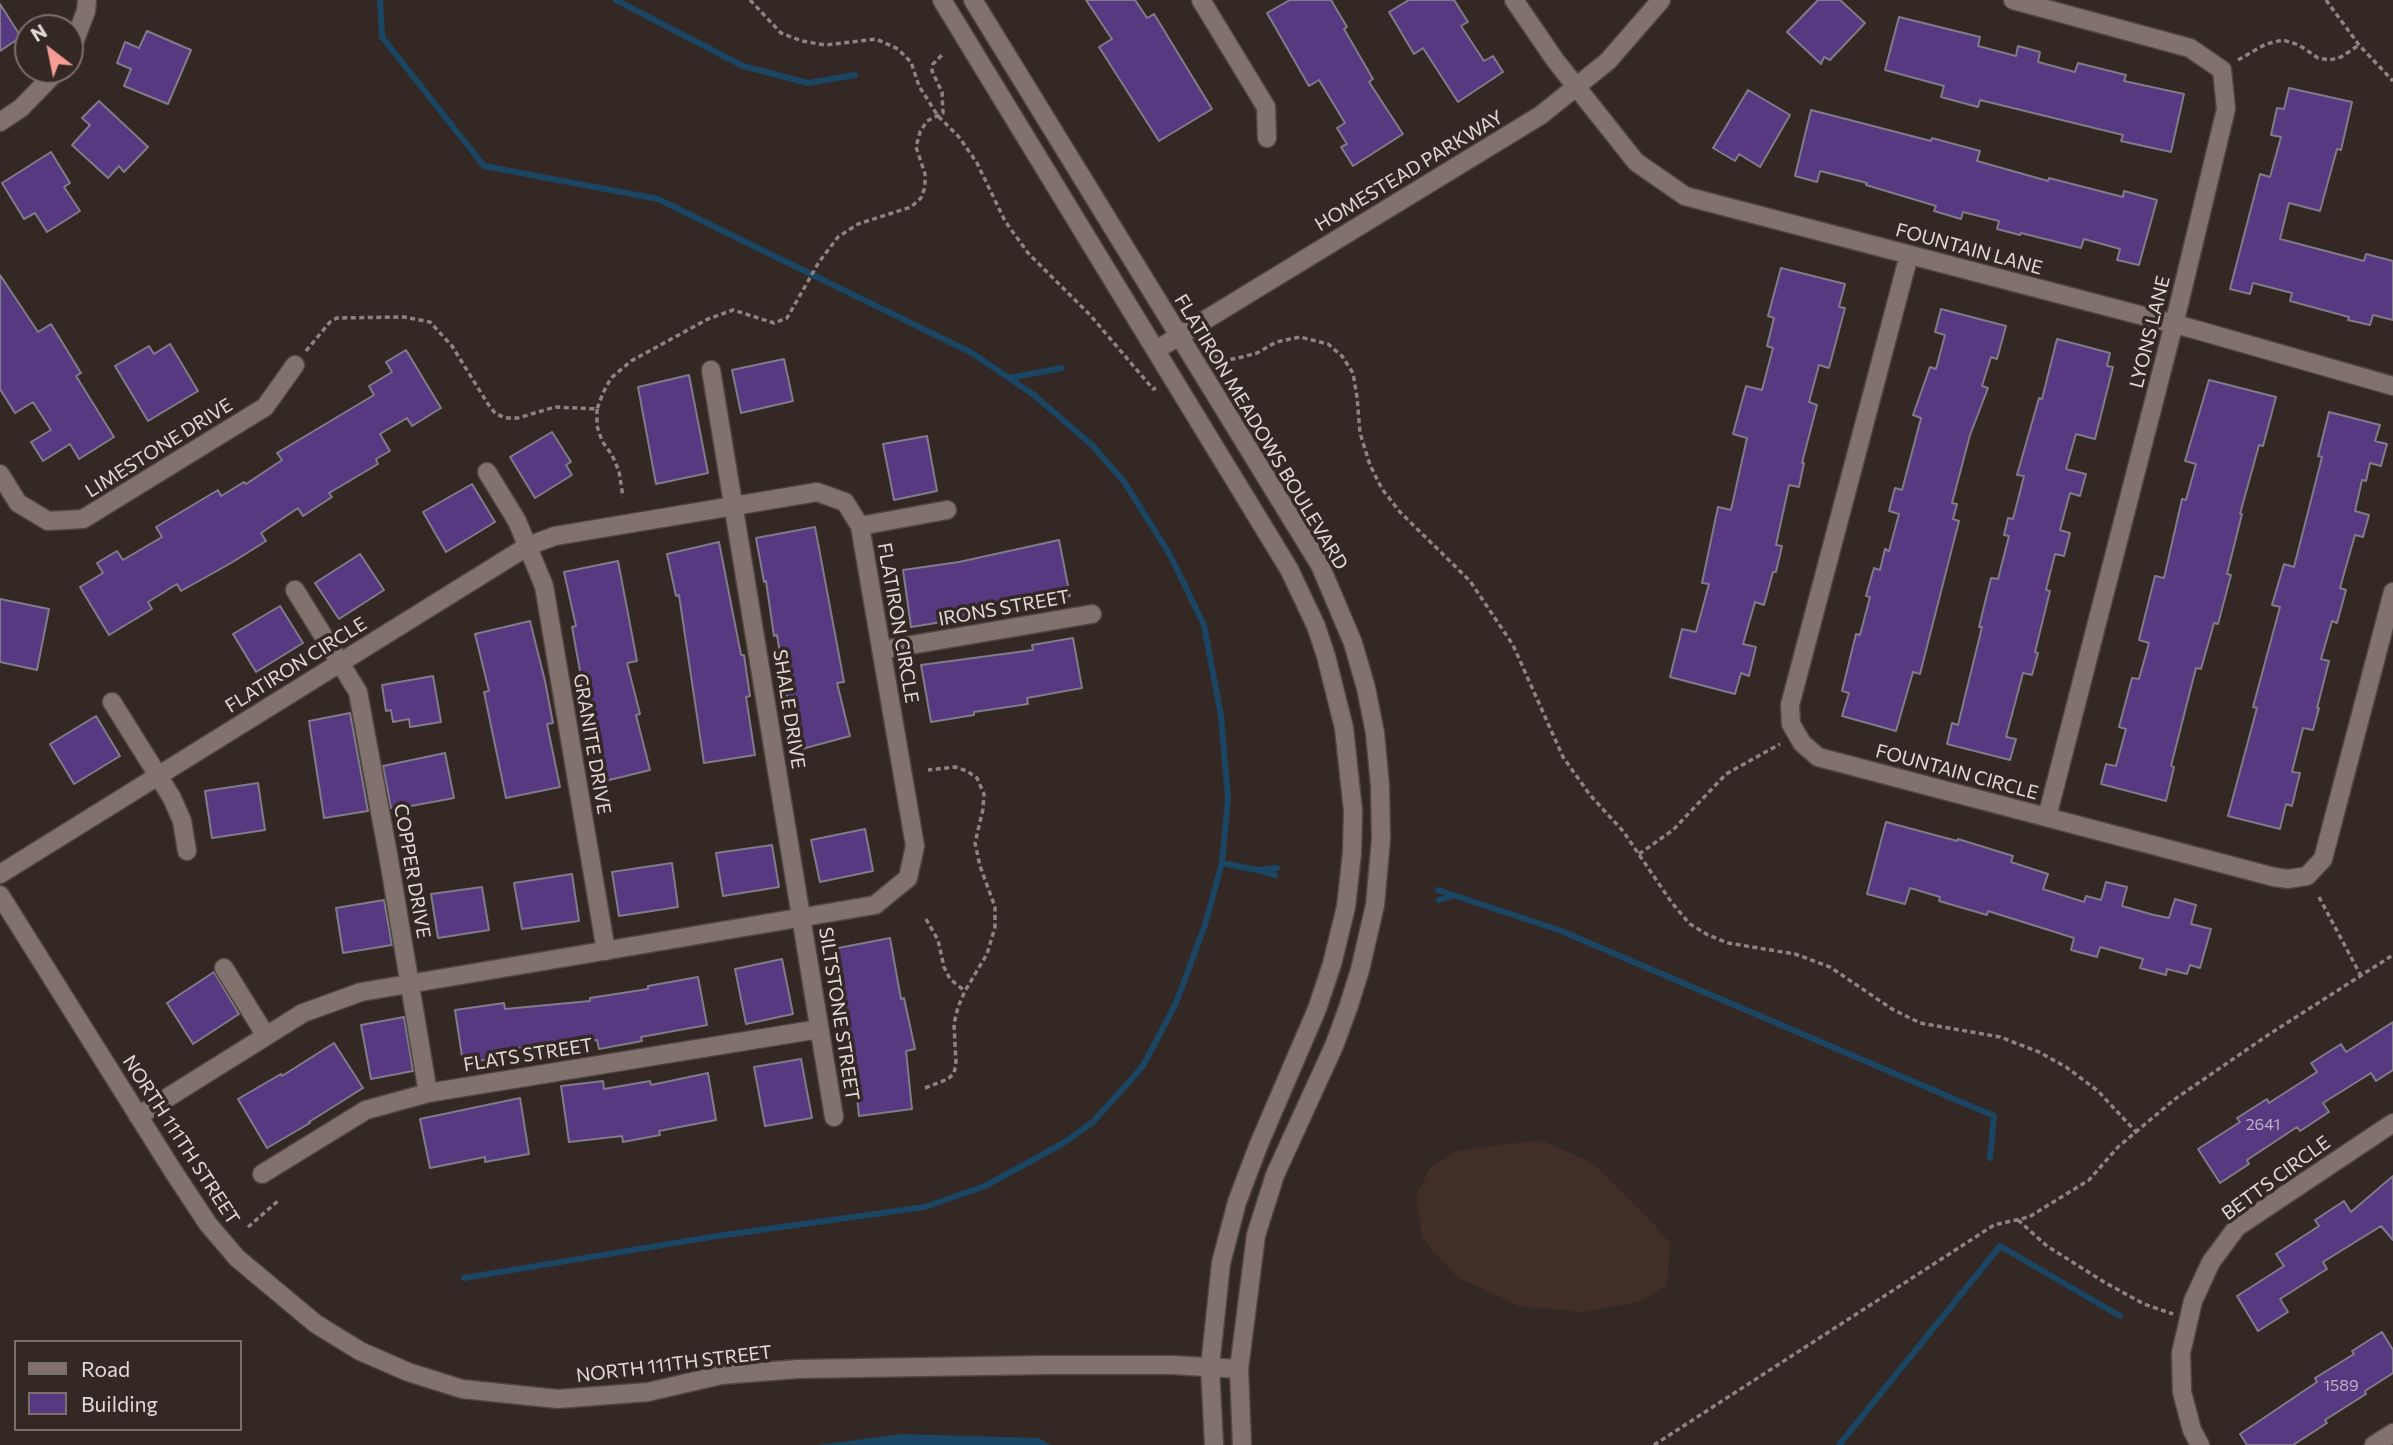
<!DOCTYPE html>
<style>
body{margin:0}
#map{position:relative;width:2393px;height:1445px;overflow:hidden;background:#342824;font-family:Commissioner,sans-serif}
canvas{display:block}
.legend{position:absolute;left:14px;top:1340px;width:228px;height:91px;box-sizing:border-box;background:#342824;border:2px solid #7a6f6b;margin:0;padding:9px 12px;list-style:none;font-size:21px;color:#e2d9d6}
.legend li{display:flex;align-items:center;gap:14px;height:35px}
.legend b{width:35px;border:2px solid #7a6f6b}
.north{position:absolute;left:14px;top:14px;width:70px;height:70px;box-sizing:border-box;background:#342824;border:2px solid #7a6f6b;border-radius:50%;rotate:328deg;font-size:19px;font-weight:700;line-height:28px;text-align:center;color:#e2d9d6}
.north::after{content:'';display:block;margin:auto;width:24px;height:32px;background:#f59c94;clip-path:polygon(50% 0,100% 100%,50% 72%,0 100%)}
</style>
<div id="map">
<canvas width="2393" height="1445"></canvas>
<ul class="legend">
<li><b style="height:9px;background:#81726d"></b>Road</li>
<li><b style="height:19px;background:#563980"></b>Building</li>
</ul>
<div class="north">N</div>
</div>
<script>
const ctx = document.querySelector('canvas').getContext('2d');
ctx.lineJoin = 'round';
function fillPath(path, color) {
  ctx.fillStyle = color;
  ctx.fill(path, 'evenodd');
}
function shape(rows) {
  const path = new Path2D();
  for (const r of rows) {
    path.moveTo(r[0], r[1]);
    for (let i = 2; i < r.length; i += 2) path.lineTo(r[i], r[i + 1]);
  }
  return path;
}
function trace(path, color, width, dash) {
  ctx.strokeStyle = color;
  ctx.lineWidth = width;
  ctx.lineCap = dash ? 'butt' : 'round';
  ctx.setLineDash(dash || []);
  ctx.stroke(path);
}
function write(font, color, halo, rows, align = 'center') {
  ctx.font = font + ' Commissioner,sans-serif';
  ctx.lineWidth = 7;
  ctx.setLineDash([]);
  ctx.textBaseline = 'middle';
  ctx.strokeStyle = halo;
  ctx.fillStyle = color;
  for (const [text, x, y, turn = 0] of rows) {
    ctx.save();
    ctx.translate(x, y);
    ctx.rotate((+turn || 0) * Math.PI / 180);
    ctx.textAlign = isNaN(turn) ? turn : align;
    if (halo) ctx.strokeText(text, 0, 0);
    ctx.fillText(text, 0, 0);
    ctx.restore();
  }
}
fillPath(shape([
 [1541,1140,1593,1163,1645,1214,1670,1243,1667,1286,1638,1302,1583,1312,1518,1306,1457,1277,1422,1238,1416,1197,1430,1168,1456,1151]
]), '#412e27');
fillPath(shape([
 [902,1434,1039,1438,1051,1445,817,1445]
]), '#1a4563');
trace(shape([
 [380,0,382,37,484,166,658,199,972,353,1034,395,1093,446,1125,483,1170,555,1204,625,1221,716,1228,798,1222,863,1257,870,1277,868],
 [616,0,743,66,808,83,855,75],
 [1009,378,1062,368],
 [1261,871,1275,875],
 [1438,890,1559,930,1994,1116,1990,1158],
 [1439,900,1452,896],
 [464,1278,717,1236,925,1207,985,1186,1062,1144,1093,1122,1143,1066,1176,1003,1205,925,1222,863],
 [1839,1445,2000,1246,2120,1316]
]), '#1a4563', 6);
const building = shape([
 [1086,0,1135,0,1147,18,1154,14,1212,109,1159,141,1099,47,1112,39,1086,0],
 [1290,0,1331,0,1347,27,1344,29,1373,79,1369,82,1403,134,1353,166,1341,147,1347,144,1337,128,1345,123,1319,80,1309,86,1267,13,1290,0],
 [1409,0,1454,0,1468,22,1461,26,1484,61,1493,56,1503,72,1458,102,1423,48,1414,54,1389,12,1409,0],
 [1818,0,1840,0,1865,23,1830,60,1824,57,1821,64,1787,32,1818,0],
 [0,4,21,37,0,51,0,4],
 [1899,17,1980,37,1978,46,2016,56,2018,46,2040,52,2038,62,2075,72,2078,63,2126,75,2124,81,2184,94,2171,152,2121,141,2123,135,1980,100,1978,107,1941,97,1944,86,1885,70,1899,17],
 [147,31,191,50,168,104,124,86,131,69,117,63,125,42,139,48,147,31],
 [2289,88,2352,102,2341,150,2337,149,2320,211,2289,203,2280,239,2364,261,2366,254,2393,261,2393,320,2373,315,2370,325,2348,320,2349,317,2290,301,2292,293,2253,283,2250,294,2230,289,2260,174,2270,177,2281,137,2271,135,2277,108,2284,109,2289,88],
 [1748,90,1790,115,1760,167,1739,154,1735,161,1713,148,1748,90],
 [99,101,148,147,124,172,119,166,108,178,72,145,90,125,82,118,99,101],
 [1811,110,1931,141,1932,138,1980,151,1977,161,2048,181,2049,178,2123,197,2124,191,2157,200,2139,265,2117,260,2120,249,2084,239,2081,248,2021,233,2020,235,1997,229,1999,221,1963,212,1961,219,1934,211,1936,206,1866,185,1867,183,1820,171,1817,182,1795,176,1811,110],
 [51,152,70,183,64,187,80,211,47,232,35,213,24,219,2,183,51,152],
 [1781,268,1845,284,1839,307,1845,308,1829,368,1819,365,1809,402,1817,405,1802,463,1804,463,1799,487,1789,485,1776,545,1782,546,1776,572,1773,572,1764,605,1755,602,1743,644,1756,647,1749,676,1741,673,1735,694,1670,677,1682,629,1696,632,1709,584,1702,583,1718,507,1731,510,1747,438,1733,434,1746,386,1762,390,1773,348,1767,346,1774,318,1768,316,1781,268],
 [0,275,38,332,51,324,81,373,76,376,114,437,79,459,70,444,43,461,31,442,51,430,33,402,15,413,0,389,0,275],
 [1941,309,2006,326,1997,359,1991,357,1982,386,1988,388,1970,435,1952,503,1957,504,1953,519,1959,521,1920,674,1913,672,1896,731,1842,716,1849,693,1842,691,1856,634,1860,635,1870,597,1866,596,1874,568,1880,570,1885,549,1889,551,1899,514,1889,511,1895,488,1902,490,1921,418,1913,415,1930,367,1936,369,1945,335,1935,332,1941,309],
 [2057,339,2110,353,2107,366,2113,367,2095,439,2076,434,2066,469,2086,474,2080,496,2070,493,2060,530,2070,533,2064,556,2055,554,2046,590,2050,591,2035,652,2038,653,2032,675,2023,673,2006,737,2016,739,2010,760,1947,744,1952,723,1958,725,1982,627,1979,627,1991,578,1998,579,2009,536,2004,535,2008,518,2013,519,2024,476,2017,475,2039,398,2042,399,2057,339],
 [170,344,198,391,148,421,115,366,149,346,154,354,170,344],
 [406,350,441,408,412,426,407,418,380,434,390,451,376,459,378,464,329,493,332,497,303,516,298,508,261,533,266,541,231,563,181,591,177,584,148,602,152,609,109,635,80,587,103,573,97,563,117,551,123,560,162,537,156,527,218,490,221,496,244,482,246,484,282,460,277,453,374,395,369,386,392,372,386,362,406,350],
 [784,359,793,401,741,413,732,370,784,359],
 [689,375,708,473,656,484,638,387,689,375],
 [2209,380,2276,397,2263,446,2259,445,2240,514,2242,514,2227,574,2231,575,2218,624,2214,623,2201,669,2196,668,2171,766,2174,767,2166,801,2101,784,2106,764,2116,766,2126,729,2119,727,2132,678,2139,679,2149,643,2139,640,2155,576,2164,578,2182,499,2186,500,2196,464,2185,461,2209,380],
 [2329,412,2380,425,2375,441,2387,444,2381,466,2370,463,2366,481,2362,480,2355,511,2369,515,2363,537,2355,535,2340,588,2346,590,2337,623,2332,621,2321,659,2329,661,2317,708,2319,708,2313,730,2303,728,2292,772,2300,773,2292,806,2286,804,2280,829,2228,816,2257,708,2253,707,2280,607,2272,605,2284,564,2294,567,2322,457,2318,456,2329,412],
 [552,432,571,462,566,465,572,475,535,498,510,457,552,432],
 [927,436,937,491,894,500,883,444,927,436],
 [472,484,495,522,446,552,423,512,472,484],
 [815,527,844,682,837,683,850,736,798,750,790,714,777,635,774,636,766,581,764,582,756,538,815,527],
 [1059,540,1070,596,955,620,911,627,903,570,959,562,1059,540],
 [719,542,741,655,744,655,750,696,746,697,755,755,704,763,679,595,676,596,667,554,719,542],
 [360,554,384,590,339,619,315,583,360,554],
 [618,561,637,661,627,663,640,714,636,715,650,770,597,783,587,743,594,741,582,693,584,693,572,627,576,626,564,572,618,561],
 [0,599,49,609,37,670,0,662,0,599],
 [280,606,303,643,256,672,233,634,280,606],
 [530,621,545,681,553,723,547,724,560,787,506,798,484,692,489,691,475,634,530,621],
 [1073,638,1082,688,1027,698,1028,704,974,712,974,715,931,722,921,665,1033,650,1032,645,1073,638],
 [433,676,441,722,410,727,409,719,393,722,391,710,386,711,382,685,433,676],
 [350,713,368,811,324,818,309,721,350,713],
 [96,716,120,756,74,784,50,744,96,716],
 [445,753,454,798,400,808,399,807,391,808,383,766,445,753],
 [258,783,265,830,212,838,205,791,258,783],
 [1886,822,1957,841,1958,839,2013,856,2011,862,2048,874,2043,889,2084,902,2086,896,2101,900,2106,882,2127,887,2122,906,2154,915,2169,918,2175,899,2196,905,2191,924,2211,929,2200,968,2190,965,2187,974,2167,969,2166,975,2140,968,2143,959,2100,947,2097,957,2071,950,2074,938,1988,911,1987,915,1939,901,1940,897,1910,888,1905,904,1867,894,1886,822],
 [865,829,873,871,820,882,811,840,865,829],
 [772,845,779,887,723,896,716,853,772,845],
 [672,863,678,907,619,916,612,872,672,863],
 [572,874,579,921,522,929,514,883,572,874],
 [482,887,489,930,438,938,431,894,482,887],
 [384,900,392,945,343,953,336,908,384,900],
 [890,938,901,999,904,998,915,1049,906,1051,912,1109,859,1116,855,1079,841,1012,845,1011,833,949,890,938],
 [782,959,793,1014,746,1024,735,969,782,959],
 [214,972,239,1014,193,1044,167,1003,214,972],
 [698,977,707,1025,641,1037,642,1041,599,1049,597,1040,511,1049,512,1056,463,1063,455,1010,504,1003,505,1009,590,1001,590,998,648,989,648,986,698,977],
 [404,1017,413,1071,371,1079,361,1025,404,1017],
 [2393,1022,2393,1070,2376,1081,2371,1073,2323,1103,2329,1112,2300,1131,2297,1127,2247,1160,2249,1164,2220,1183,2198,1149,2240,1122,2237,1118,2267,1099,2269,1103,2317,1072,2311,1063,2341,1044,2346,1052,2393,1022],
 [334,1043,363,1088,309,1122,310,1123,267,1148,238,1099,281,1074,282,1076,334,1043],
 [801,1059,812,1118,765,1126,754,1067,801,1059],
 [708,1073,716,1120,659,1131,660,1135,623,1142,622,1136,569,1142,561,1086,603,1081,604,1089,650,1081,651,1085,708,1073],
 [520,1098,529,1154,485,1162,485,1157,430,1168,420,1119,520,1098],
 [2393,1176,2393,1240,2381,1226,2323,1262,2327,1269,2280,1299,2288,1312,2258,1331,2237,1296,2284,1266,2276,1254,2319,1226,2315,1220,2344,1201,2351,1212,2393,1176],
 [2382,1332,2393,1350,2393,1373,2365,1391,2366,1394,2325,1420,2327,1423,2293,1445,2247,1445,2240,1434,2317,1382,2315,1378,2354,1354,2352,1351,2382,1332]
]);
fillPath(building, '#563980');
trace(building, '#807b89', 2);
const street = shape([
 [1201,0,1266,107,1267,138],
 [1514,0,1555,60,1636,162,1685,196,2197,330,2393,386],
 [2013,0,2190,48,2222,70,2226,109,2180,300,2047,817],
 [70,53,86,11,87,0],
 [0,122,21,108,58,70],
 [1909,255,1790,705,1791,724,1802,743,1818,757,2274,877,2288,879,2307,876,2323,859,2393,592],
 [1156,350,1541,115,1608,61,1661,0],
 [711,370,834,1117],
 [487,472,517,521,544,586,606,951],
 [0,474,18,503,48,521,83,519,265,407,295,365],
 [860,526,947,510],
 [295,590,358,692,389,860,428,1093],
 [882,650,1092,614],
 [112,702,172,798,182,821,187,851],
 [0,874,528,546,555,536,817,492,845,502,860,526,915,846,908,878,875,905,361,992,303,1013,138,1116],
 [0,895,173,1171,208,1224,237,1258,316,1324,360,1351,408,1372,462,1389,558,1399,648,1392,721,1375,798,1369,1045,1365,1172,1365,1239,1369],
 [224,968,266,1036],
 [262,1174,366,1110,428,1093,819,1029],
 [2200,1445,2192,1430,2182,1392,2181,1353,2193,1301,2211,1262,2237,1227,2393,1123],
 [2374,1445,2393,1433]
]);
const secondary = shape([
 [942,0,1289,569,1316,626,1326,656,1344,728,1353,811,1352,853,1346,907,1332,964,1317,1009,1259,1144,1237,1202,1221,1263,1210,1367,1214,1445],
 [973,0,1320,565,1353,643,1366,688,1375,733,1380,786,1381,839,1375,905,1360,970,1348,1008,1334,1046,1275,1175,1256,1235,1239,1369,1242,1445]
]);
trace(street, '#4f4541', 21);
trace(secondary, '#4f4541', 21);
trace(shape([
 [750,0,781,33,802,41,825,45,876,39,898,49,911,62,919,86,938,116,959,137,977,163,1005,221,1028,253,1091,316,1153,389,1156,388],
 [2326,0,2359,45,2393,81],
 [2238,60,2266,44,2283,40,2299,45,2318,58,2330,60,2341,57,2359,45],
 [306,351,330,322,337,318,404,317,430,322,452,346,488,404,495,413,505,418,518,418,555,407,597,409,603,393,611,378,631,361,708,319,733,310,774,323,787,318,819,262,838,237,858,224,911,207,921,198,925,187,925,174,916,147,920,132,927,121,943,113,942,92,932,71,933,64,943,54],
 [1214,356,1228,360,1242,357,1257,353,1276,342,1300,337,1328,344,1342,356,1353,373,1357,397,1360,433,1370,465,1382,489,1400,512,1470,581,1513,645,1563,757,1590,795,1623,831,1672,903,1690,924,1708,935,1728,943,1795,954,1830,967,1892,1009,1920,1023,2000,1037,2039,1052,2066,1067,2098,1091,2137,1133],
 [597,409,597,426,602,441,612,455,619,471,623,497],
 [1639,854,1673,830,1726,774,1780,744],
 [2319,897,2361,976],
 [926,919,938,940,944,967,950,979,965,991],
 [925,1088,948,1079,954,1073,956,1064,954,1024,958,1007,965,991,987,954,995,927,995,907,980,866,975,843,983,809,984,794,977,778,967,771,955,767,928,770],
 [2018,1220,2047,1246,2104,1282,2144,1304,2173,1314],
 [248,1227,278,1201],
 [1654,1445,1994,1225,2029,1217,2089,1180,2118,1147,2175,1099,2268,1035,2393,955]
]), '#8e8380', 3.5, [5, 3.5]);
trace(street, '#81726d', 18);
trace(secondary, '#81726d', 18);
write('16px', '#bfb1c0', null, [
 ["2641",2263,1125],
 ["1589",2341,1386]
]);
write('19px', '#e2d9d6', '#342824', [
 ["HOMESTEAD PARKWAY",1409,171,-31],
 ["FOUNTAIN LANE",1969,249,15],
 ["LYONS LANE",2150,332,-76],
 ["FLATIRON MEADOWS BOULEVARD",1261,432,59],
 ["LIMESTONE DRIVE",159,448,-32],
 ["IRONS STREET",1004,608,-10],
 ["FLATIRON CIRCLE",898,623,80],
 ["FLATIRON CIRCLE",296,665,-32],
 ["SHALE DRIVE",789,709,81],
 ["GRANITE DRIVE",592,744,80],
 ["FOUNTAIN CIRCLE",1957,772,15],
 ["COPPER DRIVE",412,871,80],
 ["SILTSTONE STREET",839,1014,81],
 ["FLATS STREET",528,1055,-9],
 ["NORTH 111TH STREET",181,1140,57],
 ["BETTS CIRCLE",2276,1178,-36],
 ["NORTH 111TH STREET",674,1364,-7]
]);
</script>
